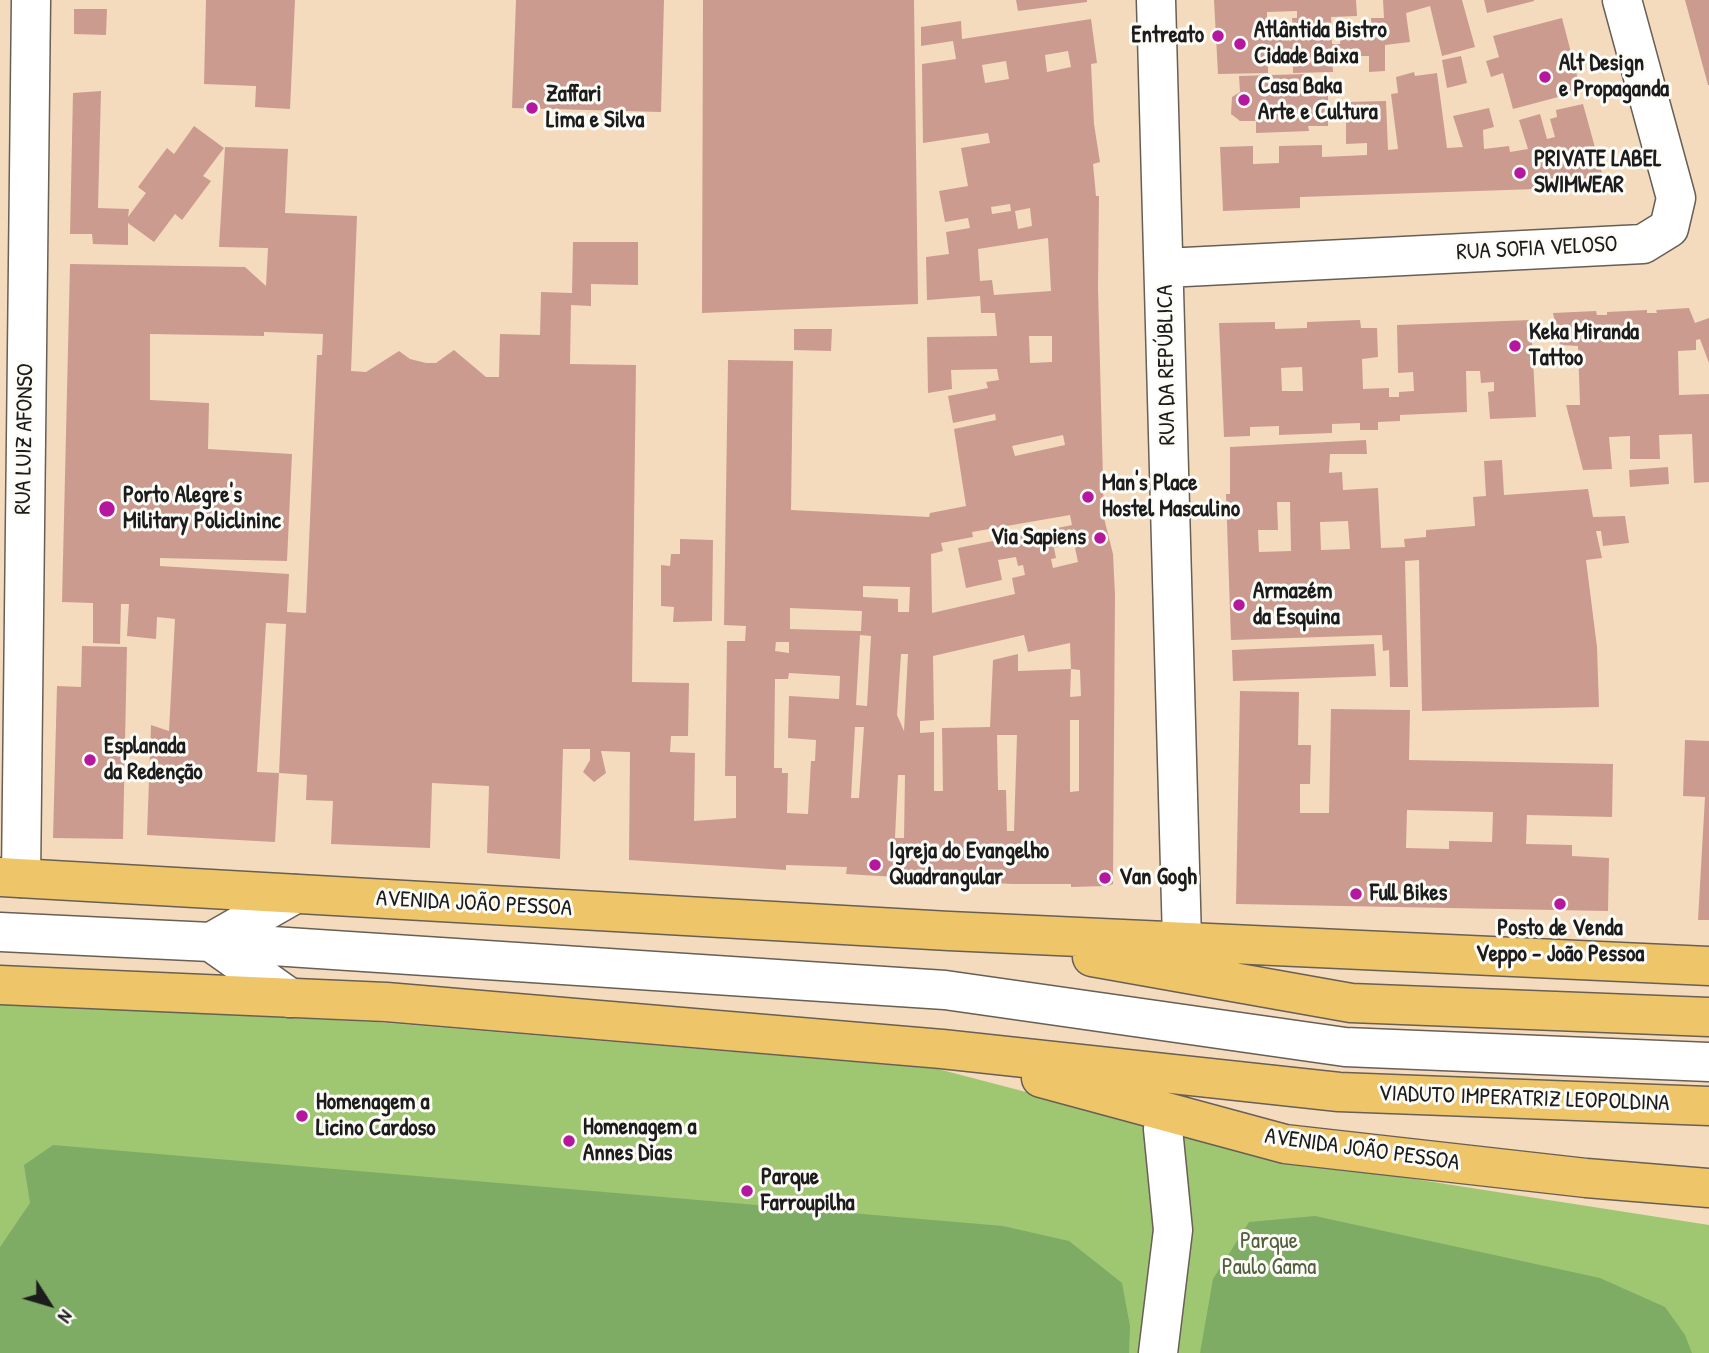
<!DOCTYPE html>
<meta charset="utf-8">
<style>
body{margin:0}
#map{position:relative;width:1709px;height:1353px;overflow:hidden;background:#f4dbbe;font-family:"Patrick Hand",sans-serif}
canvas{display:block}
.north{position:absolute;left:14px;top:1269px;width:70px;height:70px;-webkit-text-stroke:5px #fdfcf7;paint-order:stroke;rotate:127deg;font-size:19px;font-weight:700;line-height:28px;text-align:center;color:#1c1c1c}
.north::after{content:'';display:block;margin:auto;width:24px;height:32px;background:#1c1c1c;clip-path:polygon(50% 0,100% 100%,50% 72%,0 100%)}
</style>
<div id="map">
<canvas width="1709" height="1353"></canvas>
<div class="north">N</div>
</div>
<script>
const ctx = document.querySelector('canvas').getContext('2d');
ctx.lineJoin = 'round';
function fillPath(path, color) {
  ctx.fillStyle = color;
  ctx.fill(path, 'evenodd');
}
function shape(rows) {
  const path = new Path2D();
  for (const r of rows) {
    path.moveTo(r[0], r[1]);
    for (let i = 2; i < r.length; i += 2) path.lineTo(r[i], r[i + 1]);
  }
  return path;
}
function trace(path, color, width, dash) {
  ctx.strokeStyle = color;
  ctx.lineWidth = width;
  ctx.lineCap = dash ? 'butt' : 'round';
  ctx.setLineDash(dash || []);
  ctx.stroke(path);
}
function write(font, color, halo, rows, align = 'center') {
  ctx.font = font + ' "Patrick Hand",sans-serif';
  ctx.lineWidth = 6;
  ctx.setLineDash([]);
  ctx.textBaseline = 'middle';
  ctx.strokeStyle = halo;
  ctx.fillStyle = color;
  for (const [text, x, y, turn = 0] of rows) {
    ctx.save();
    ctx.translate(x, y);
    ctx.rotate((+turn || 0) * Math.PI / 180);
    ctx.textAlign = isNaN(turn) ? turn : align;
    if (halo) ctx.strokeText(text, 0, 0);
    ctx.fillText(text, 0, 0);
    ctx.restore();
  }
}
fillPath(shape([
 [0,1004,376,1022,938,1069,1279,1158,1709,1225,1709,1353,0,1353]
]), '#9fc772');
fillPath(shape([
 [53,1145,1003,1226,1069,1241,1122,1283,1130,1326,1129,1353,0,1353,0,1247,30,1203,24,1165],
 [1315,1216,1600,1278,1665,1307,1685,1335,1692,1353,1200,1353,1213,1279,1249,1222]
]), '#7fac64');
fillPath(shape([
 [206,0,295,0,290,109,255,107,256,86,204,84],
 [516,0,664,0,661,112,512,108],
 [703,0,914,0,918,304,702,313],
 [1016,0,1087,0,1087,2,1018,11],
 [1214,0,1356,0,1357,16,1331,17,1332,44,1340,44,1341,34,1372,33,1371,18,1384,18,1383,0,1462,0,1475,47,1442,56,1430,6,1406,13,1410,42,1385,45,1385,71,1369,72,1369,56,1332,56,1333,72,1293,73,1293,62,1268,62,1268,73,1218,74],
 [1297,11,1297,18,1292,18,1293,30,1267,30,1267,12],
 [1484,0,1534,0,1534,1,1487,13],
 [1685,0,1709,0,1709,85,1708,85],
 [74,9,107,9,106,35,74,34],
 [1562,18,1581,91,1513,109,1503,73,1491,77,1486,61,1499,57,1493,36],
 [1091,19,1097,63,1091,64,1094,124,1100,162,1093,164,1096,196,1099,196,1098,288,1104,518,1113,554,1115,595,1113,884,1108,886,1071,887,1071,884,1012,884,846,874,847,867,786,865,786,870,629,860,630,752,601,751,606,773,594,782,583,772,590,760,590,749,563,749,560,859,487,853,489,786,432,783,430,848,331,844,333,801,306,800,307,775,279,773,286,624,266,623,257,772,279,773,275,842,147,835,151,725,169,731,175,619,157,617,156,639,127,636,129,604,121,604,120,644,93,643,93,603,62,602,70,264,245,267,266,286,268,248,219,247,225,147,288,149,285,213,357,216,351,371,366,372,399,351,410,359,426,363,436,363,454,350,486,377,499,377,500,334,540,335,541,292,572,293,573,242,638,242,638,285,591,284,591,306,571,305,570,364,636,365,632,682,689,683,688,736,671,736,670,752,695,753,694,821,736,818,736,776,725,776,727,641,745,641,746,626,724,625,728,360,793,361,791,510,929,517,930,513,966,506,954,429,996,420,995,414,953,423,948,396,988,388,986,382,999,380,997,369,951,370,952,389,928,393,927,337,997,336,995,313,981,313,980,296,927,300,926,257,949,254,946,232,970,228,968,218,945,222,939,191,968,186,961,148,990,143,988,133,923,143,922,64,956,59,953,41,921,46,921,27,961,21,962,39],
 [1068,51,1071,67,1047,72,1045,55],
 [1006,61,1009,79,985,83,982,65],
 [1010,204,1011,211,992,214,991,207],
 [1030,208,1032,226,1018,229,1015,211],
 [1048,238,1051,291,994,295,992,280,980,281,978,249],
 [264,332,323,334,322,355,317,355,306,613,287,612,289,574,160,566,160,558,287,561,292,454,208,449,209,403,150,400,150,334,264,336],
 [1029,336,1052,336,1052,362,1030,363],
 [1063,435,1065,445,1015,456,1012,446],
 [1070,515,1072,525,958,548,966,588,1002,580,998,560,1016,557,1018,566,1023,565,1025,575,1012,578,1015,594,932,613,931,554,943,551,941,543,973,537,972,532],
 [1074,543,1078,562,1053,568,1051,559,1056,558,1054,548],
 [863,586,910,587,909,612,898,612,898,599,863,597],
 [790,608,862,611,861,631,790,629],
 [860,635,871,636,867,706,856,705],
 [1024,635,1028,652,1070,643,1071,669,1080,670,1081,696,1070,697,1071,669,1018,671,1018,654,993,660,990,727,942,728,943,791,934,791,934,732,920,733,920,721,934,720,933,656],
 [776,642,789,642,789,653,775,651],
 [901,654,908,654,904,731,897,715],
 [789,673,840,676,839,699,789,696,788,738,816,740,815,761,811,761,808,814,787,813,788,773,782,773,782,768,774,768,775,679,788,679],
 [1070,720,1079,720,1079,791,1070,792],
 [855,727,864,727,859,798,851,798],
 [997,735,1017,735,1014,831,1007,831,1006,790,998,790],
 [898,775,905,775,904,838,895,838],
 [1461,56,1467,83,1447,88,1442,60],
 [1414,72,1415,76,1437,73,1447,148,1463,147,1453,116,1489,108,1494,127,1483,130,1484,149,1509,146,1510,152,1528,149,1519,120,1540,114,1547,139,1555,137,1550,119,1557,117,1556,110,1583,104,1604,180,1595,187,1300,197,1300,208,1223,211,1220,147,1253,146,1253,164,1279,163,1279,146,1322,145,1322,157,1367,155,1367,143,1346,144,1346,102,1386,101,1388,150,1398,149,1391,94,1398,93,1396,77],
 [1307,74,1307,96,1328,95,1328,126,1308,126,1309,131,1256,133,1256,121,1240,121,1231,114,1232,97,1240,92,1239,76],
 [101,91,98,208,129,209,128,217,146,193,138,187,167,148,174,154,194,126,224,148,203,176,211,181,182,220,175,214,154,242,128,223,128,245,93,244,92,234,70,234,73,93],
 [1689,308,1695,323,1709,318,1709,363,1700,339,1696,340,1696,350,1678,351,1679,395,1709,394,1709,482,1694,483,1692,434,1659,435,1660,459,1630,459,1630,436,1609,437,1612,469,1583,470,1566,405,1580,405,1578,346,1560,345,1553,313,1596,311,1597,315,1607,315,1607,312,1647,310,1647,313,1657,313,1656,310],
 [1360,320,1361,328,1377,328,1378,357,1362,359,1363,389,1389,388,1389,397,1399,397,1399,392,1414,391,1413,372,1398,373,1397,325,1531,320,1536,417,1490,419,1488,392,1494,391,1494,382,1481,383,1480,371,1466,371,1467,412,1400,415,1400,421,1378,422,1378,430,1360,430,1360,423,1332,424,1332,433,1279,435,1279,426,1250,427,1250,436,1224,437,1219,323,1275,322,1275,329,1307,328,1307,322],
 [1302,367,1303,391,1282,391,1281,368],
 [794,329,832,329,831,351,794,350],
 [1366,440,1367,454,1330,454,1329,473,1342,472,1343,490,1378,488,1381,548,1405,547,1404,539,1426,537,1426,530,1475,526,1473,497,1486,496,1484,461,1502,460,1504,495,1588,489,1593,517,1625,516,1629,543,1603,546,1601,531,1596,531,1602,558,1586,560,1597,647,1599,707,1422,711,1419,560,1405,561,1408,687,1390,687,1389,650,1383,651,1382,635,1231,640,1226,494,1230,494,1230,447],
 [1277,502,1290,502,1291,551,1259,552,1258,530,1278,530],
 [1348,521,1350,549,1321,550,1320,522],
 [1668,467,1669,484,1630,487,1629,470],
 [680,539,713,540,712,621,673,622,674,607,661,606,661,565,670,566,671,554,680,554],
 [1374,644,1376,676,1233,681,1232,650],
 [82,646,127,647,123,839,53,838,57,686,81,687],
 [1240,691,1299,692,1298,745,1311,745,1310,784,1300,784,1300,813,1329,813,1331,709,1410,710,1409,760,1613,764,1612,817,1527,815,1526,844,1572,845,1572,856,1609,858,1608,911,1236,904],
 [1407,810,1493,812,1492,842,1449,841,1449,849,1406,848],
 [1685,740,1709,741,1709,920,1698,920,1705,797,1683,796]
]), '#cc9b8f');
const minor = shape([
 [1156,0,1182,940],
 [1165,268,1643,244,1669,228,1676,198,1622,0],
 [21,878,31,0],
 [0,932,211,942,945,990,1345,1047,1709,1062],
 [211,942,295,894],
 [211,942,290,998],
 [1158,1353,1173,1230,1163,1129]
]);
const major = shape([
 [0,877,949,931,1709,966],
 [1092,957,1351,1003,1709,1017],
 [0,985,386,1002,942,1049,1339,1092,1709,1106],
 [1041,1078,1285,1144,1586,1178,1709,1188]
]);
trace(minor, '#685f55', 41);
trace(major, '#685f55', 41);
trace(minor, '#fff', 38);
trace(major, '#eec569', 38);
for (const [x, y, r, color] of [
 [1218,36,7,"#b5179e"],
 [1240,44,7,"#b5179e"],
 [1545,77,7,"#b5179e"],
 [1244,100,7,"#b5179e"],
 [532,108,7,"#b5179e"],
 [1520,173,7,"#b5179e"],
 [1515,346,7,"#b5179e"],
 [1088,497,7,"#b5179e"],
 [107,509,9,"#b5179e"],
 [1100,538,7,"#b5179e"],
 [1239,605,7,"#b5179e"],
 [90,760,7,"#b5179e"],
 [875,865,7,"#b5179e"],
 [1105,878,7,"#b5179e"],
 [1356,894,7,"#b5179e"],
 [1560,904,7,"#b5179e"],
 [302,1116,7,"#b5179e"],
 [569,1141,7,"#b5179e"],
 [747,1191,7,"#b5179e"]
]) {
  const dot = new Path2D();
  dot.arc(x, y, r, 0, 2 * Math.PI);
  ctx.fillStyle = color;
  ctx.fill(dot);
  trace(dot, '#fdfcf7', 2.5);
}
write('bold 23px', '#1c1c1c', '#fdfcf7', [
 ["Atlântida Bistro",1254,31],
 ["Cidade Baixa",1254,57],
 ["Entreato",1204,36,"right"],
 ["Alt Design",1559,64],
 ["e Propaganda",1559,90],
 ["Casa Baka",1258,87],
 ["Arte e Cultura",1258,113],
 ["Zaffari",546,95],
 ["Lima e Silva",546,121],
 ["PRIVATE LABEL",1534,160],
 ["SWIMWEAR",1534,186],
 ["Keka Miranda",1529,333],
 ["Tattoo",1529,359],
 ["Man's Place",1102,484],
 ["Hostel Masculino",1102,510],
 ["Porto Alegre's",123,496],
 ["Military Policlininc",123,522],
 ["Via Sapiens",1086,538,"right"],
 ["Armazém",1253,592],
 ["da Esquina",1253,618],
 ["Esplanada",104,747],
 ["da Redenção",104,773],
 ["Igreja do Evangelho",889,852],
 ["Quadrangular",889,878],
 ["Van Gogh",1119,878],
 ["Full Bikes",1370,894],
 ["Posto de Venda",1560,929,"center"],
 ["Veppo - João Pessoa",1560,955,"center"],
 ["Homenagem a",316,1103],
 ["Licino Cardoso",316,1129],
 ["Homenagem a",583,1128],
 ["Annes Dias",583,1154],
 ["Parque",761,1178],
 ["Farroupilha",761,1204]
], 'left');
write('23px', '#1c1c1c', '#fdfcf7', [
 ["RUA SOFIA VELOSO",1537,249,-3],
 ["RUA DA REPÚBLICA",1167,365,-91],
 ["RUA LUIZ AFONSO",25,439,-89],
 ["AVENIDA JOÃO PESSOA",474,904,3],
 ["VIADUTO IMPERATRIZ LEOPOLDINA",1524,1099,2],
 ["AVENIDA JOÃO PESSOA",1362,1150,8]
]);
write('23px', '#50603e', '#fdfcf7', [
 ["Parque",1269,1242],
 ["Paulo Gama",1269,1268]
]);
</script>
